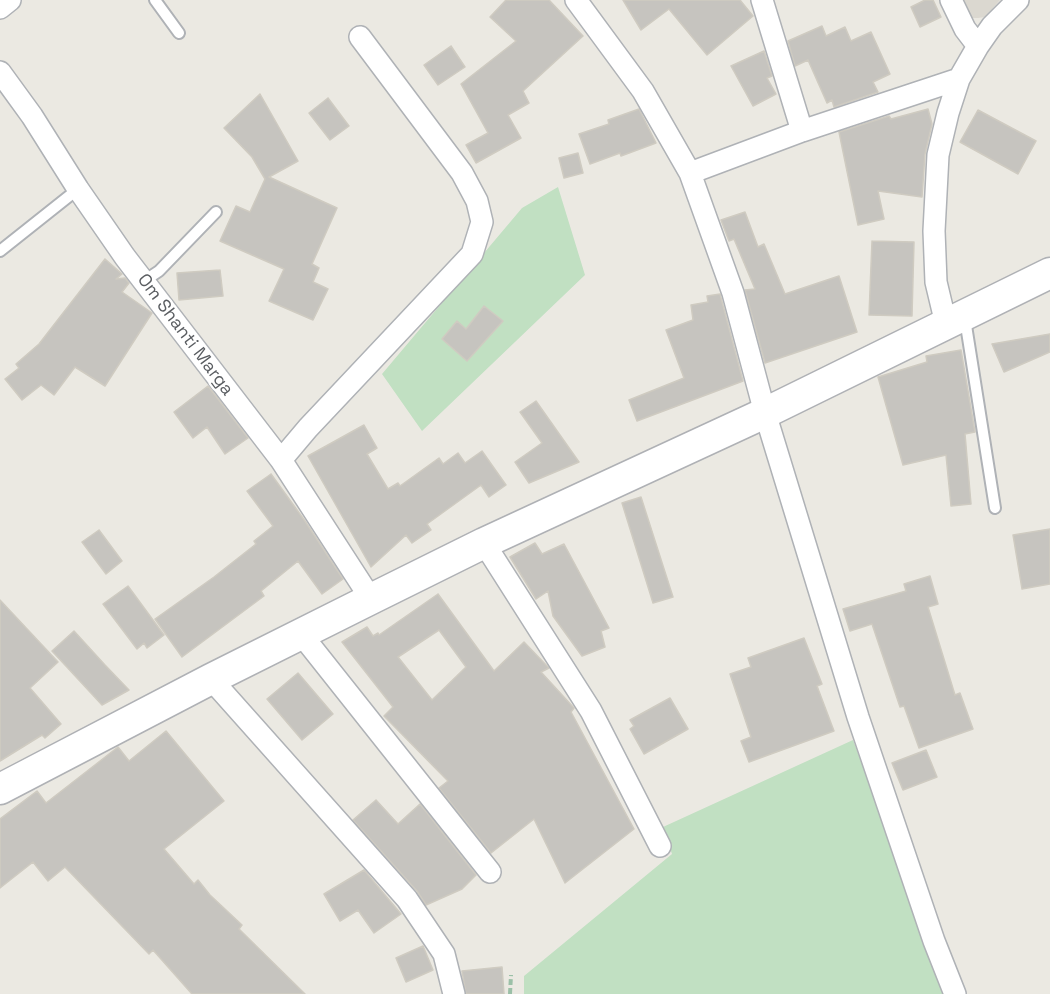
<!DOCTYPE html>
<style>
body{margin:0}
canvas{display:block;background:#ebe9e2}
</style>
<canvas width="1050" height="994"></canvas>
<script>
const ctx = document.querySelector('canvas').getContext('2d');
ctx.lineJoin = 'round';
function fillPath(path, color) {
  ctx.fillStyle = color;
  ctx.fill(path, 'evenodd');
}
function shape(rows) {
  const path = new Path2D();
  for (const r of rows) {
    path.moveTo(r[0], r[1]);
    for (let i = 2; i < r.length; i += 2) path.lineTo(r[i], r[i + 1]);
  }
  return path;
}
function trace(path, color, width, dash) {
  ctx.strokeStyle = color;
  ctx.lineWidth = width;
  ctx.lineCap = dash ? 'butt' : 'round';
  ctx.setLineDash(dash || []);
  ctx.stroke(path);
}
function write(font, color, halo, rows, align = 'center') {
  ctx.font = font + ' "Space Grotesk",sans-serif';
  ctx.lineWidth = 4.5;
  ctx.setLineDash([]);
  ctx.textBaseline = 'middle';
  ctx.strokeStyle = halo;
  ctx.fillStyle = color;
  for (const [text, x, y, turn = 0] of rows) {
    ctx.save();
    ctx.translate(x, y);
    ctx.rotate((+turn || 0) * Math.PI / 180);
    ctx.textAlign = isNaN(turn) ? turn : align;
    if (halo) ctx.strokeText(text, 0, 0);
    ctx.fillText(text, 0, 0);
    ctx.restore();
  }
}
fillPath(shape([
 [960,0,1000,0,985,17,978,18,972,18,966,13]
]), '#dbd8d0');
fillPath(shape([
 [558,187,585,275,422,431,382,374,522,208],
 [853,740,948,994,524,994,524,976,672,854,663,827]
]), '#c1e0c2');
const building = shape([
 [506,0,549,0,583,36,523,91,529,103,508,115,521,138,476,163,466,145,488,133,461,84,516,41,490,17,506,0],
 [623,0,740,0,753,16,707,55,669,9,641,30,623,0],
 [925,0,933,0,941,17,920,27,911,7,925,0],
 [822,26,826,36,845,27,851,41,871,32,890,74,873,82,878,92,834,107,832,100,827,103,808,60,795,66,788,41,822,26],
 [451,46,465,67,438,85,424,65,451,46],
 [764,51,772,76,767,78,776,94,753,106,731,66,764,51],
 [260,94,298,161,269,177,337,208,312,264,319,268,313,282,328,289,313,320,269,301,284,269,220,241,236,206,250,212,265,179,252,157,224,128,260,94],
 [328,98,349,126,330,140,309,113,328,98],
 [639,109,656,143,621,156,620,153,590,164,579,134,609,124,608,120,639,109],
 [928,109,932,124,925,154,922,197,878,191,884,219,858,225,839,132,889,116,891,119,928,109],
 [978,110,1036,141,1018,174,960,142,978,110],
 [578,153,583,173,564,178,559,158,578,153],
 [745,212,758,247,764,244,785,294,839,276,857,332,765,363,745,290,755,289,734,239,729,241,721,220,745,212],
 [872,241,914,242,912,316,869,315,872,241],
 [105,259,122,274,116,279,125,278,129,283,122,292,152,313,105,386,75,367,54,395,41,385,22,400,5,379,19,368,16,364,39,344,105,259],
 [220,270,223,296,179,300,177,273,220,270],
 [720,294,743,381,637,421,629,400,684,378,666,330,693,320,691,305,708,302,707,296,720,294],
 [484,306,503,321,467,361,442,339,457,321,466,329,484,306],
 [1050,334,1050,352,1004,372,992,344,1050,334],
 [961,350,975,432,965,434,971,504,951,506,946,455,903,465,878,377,927,362,926,356,961,350],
 [208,386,248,438,225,454,207,427,193,438,174,412,208,386],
 [536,401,579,462,529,483,515,462,542,443,520,412,536,401],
 [364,425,377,448,367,454,388,489,398,483,400,486,439,458,443,464,458,453,465,463,482,451,506,485,489,497,481,485,427,524,431,530,412,543,406,535,371,567,308,456,364,425],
 [271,474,305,521,343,579,322,594,298,561,261,591,264,596,182,657,155,619,214,577,256,544,254,541,273,526,247,491,271,474],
 [641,497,673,597,653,603,622,503,641,497],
 [1050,529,1050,584,1022,589,1013,535,1050,529],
 [99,530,122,561,106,574,82,542,99,530],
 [535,543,542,554,564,544,609,628,601,631,605,647,582,656,553,616,548,591,536,599,510,557,535,543],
 [930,576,938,604,928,607,955,695,960,693,973,729,919,748,904,706,900,707,872,624,850,631,843,609,906,591,904,584,930,576],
 [128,586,164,635,147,648,144,643,137,649,103,604,128,586],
 [438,594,494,671,524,642,549,668,541,672,574,708,571,712,634,829,565,883,534,819,491,853,439,788,448,781,384,716,393,707,342,642,367,627,373,636,378,633,379,635,438,594],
 [439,630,466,667,432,700,398,657,439,630],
 [0,600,58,662,30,688,61,724,45,738,42,735,0,761,0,600],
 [74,631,105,665,129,690,102,705,52,651,74,631],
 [804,638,822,684,817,686,834,731,749,762,741,741,751,737,730,674,751,667,748,658,804,638],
 [298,673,333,714,302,740,267,699,298,673],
 [670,698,688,729,644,754,630,729,634,726,630,720,670,698],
 [166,731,224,801,164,849,194,884,198,880,210,895,242,925,239,929,305,994,192,994,153,950,149,954,65,867,48,881,33,862,0,888,0,819,37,791,46,803,118,747,129,761,166,731],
 [926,750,937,777,903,790,892,763,926,750],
 [376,800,398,824,420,804,476,875,462,889,426,905,417,891,353,820,376,800],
 [364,870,401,914,374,933,358,910,340,921,324,894,364,870],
 [423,946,433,970,406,982,396,958,423,946],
 [502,967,504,994,466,994,462,971,502,967]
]);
fillPath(building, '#c6c4bf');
trace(building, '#cfcbc1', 1.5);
const lane = shape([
 [155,0,179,33],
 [0,251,78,189],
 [144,281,159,271,216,212],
 [965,319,995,508]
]);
const street = shape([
 [576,0,643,91,690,173,802,131,959,79],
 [762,0,802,131],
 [951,0,965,29,978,46],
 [0,8,10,0],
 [0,72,32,116,78,189,125,257,281,460,371,599],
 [690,173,733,293,765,413,858,717,934,941,955,994],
 [946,324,936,282,934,231,938,155,948,113,959,79,978,46,992,26,1018,0],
 [281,460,308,428,472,254,482,222,477,201,462,173,360,37],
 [484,543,591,711,660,846],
 [301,634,490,872],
 [211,679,407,899,444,954,454,994]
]);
const secondary = shape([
 [0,789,211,679,371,599,484,543,765,413,1050,273]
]);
trace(lane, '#afb2b6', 14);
trace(street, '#afb2b6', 24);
trace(secondary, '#afb1b5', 33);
trace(shape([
 [510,994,511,975]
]), '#9bc0a7', 4, [6, 3]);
trace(lane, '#fff', 10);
trace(street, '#fff', 21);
trace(secondary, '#fff', 30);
write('18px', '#5a5d61', '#fff', [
 ["Om Shanti Marga",185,335,53]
]);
</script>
